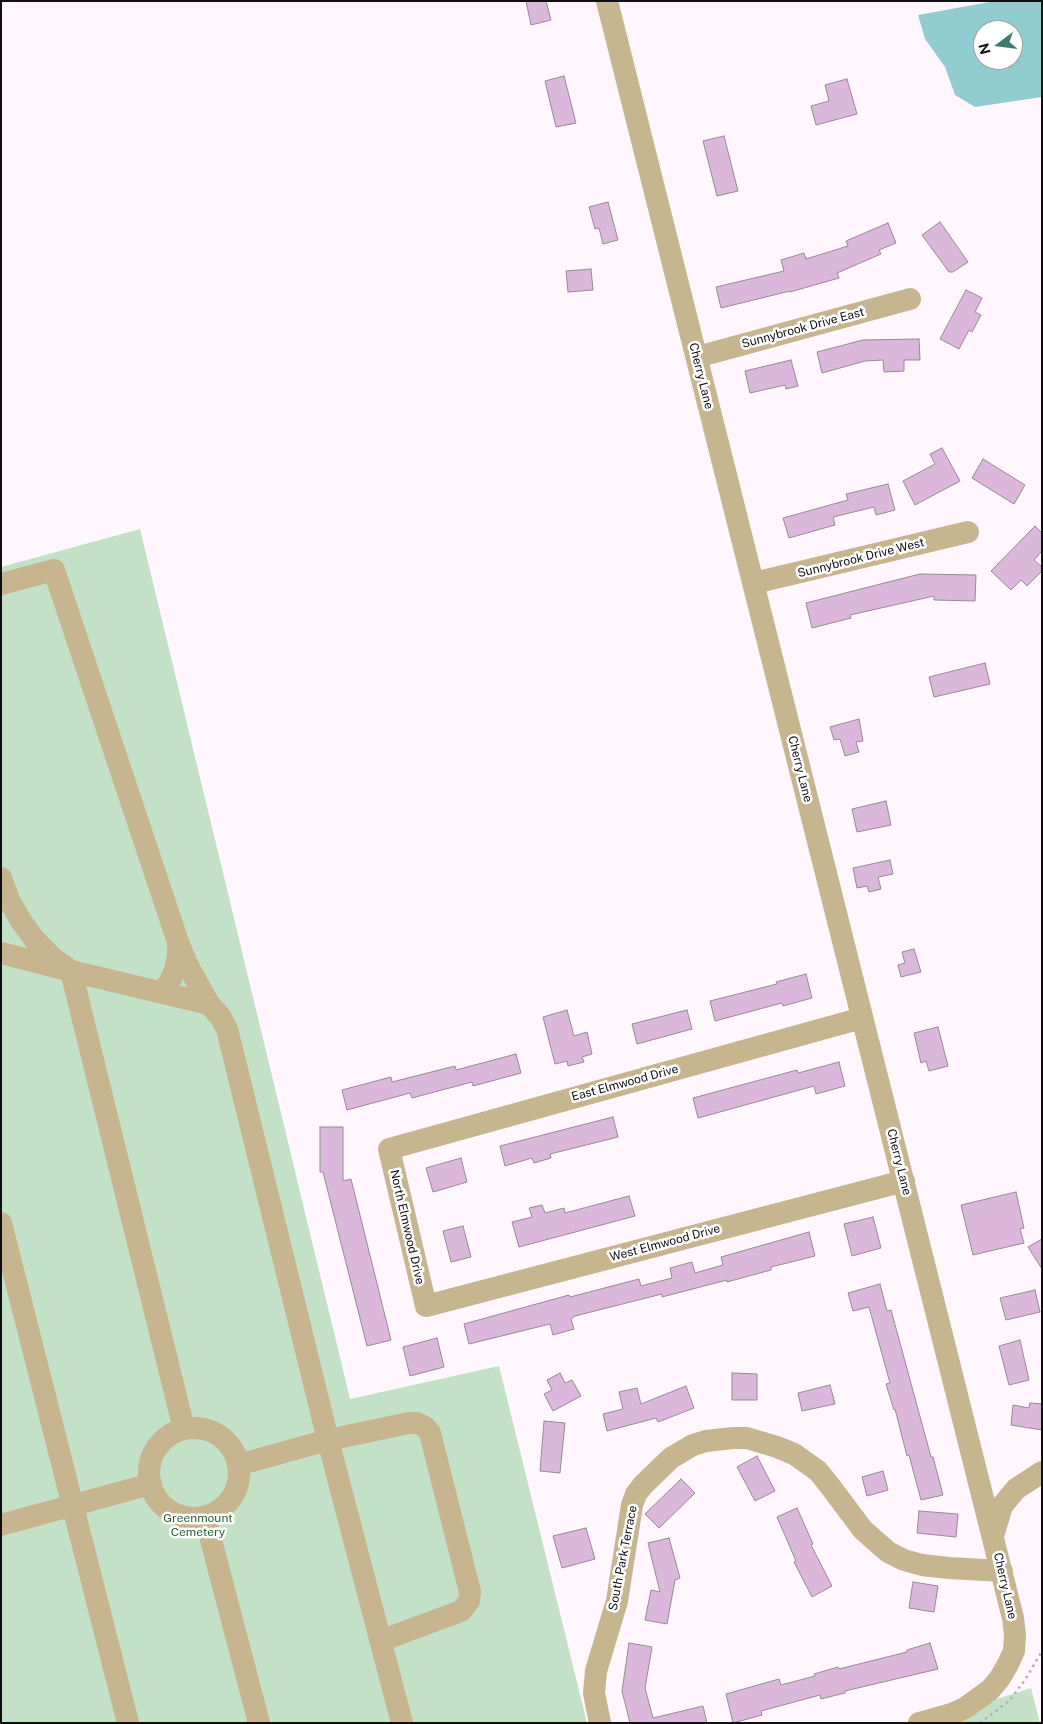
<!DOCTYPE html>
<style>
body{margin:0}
#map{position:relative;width:1043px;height:1724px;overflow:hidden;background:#fff6fe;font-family:"Public Sans",sans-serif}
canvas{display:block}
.frame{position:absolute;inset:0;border:2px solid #110e11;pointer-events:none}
.north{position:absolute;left:973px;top:20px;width:50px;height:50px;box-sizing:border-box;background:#fff;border:1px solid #a09fa0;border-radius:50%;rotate:255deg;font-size:14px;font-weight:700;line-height:20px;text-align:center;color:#110e11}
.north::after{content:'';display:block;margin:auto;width:18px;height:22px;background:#3b7c6c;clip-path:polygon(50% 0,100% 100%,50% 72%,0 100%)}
</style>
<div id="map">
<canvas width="1043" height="1724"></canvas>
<div class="frame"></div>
<div class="north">N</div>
</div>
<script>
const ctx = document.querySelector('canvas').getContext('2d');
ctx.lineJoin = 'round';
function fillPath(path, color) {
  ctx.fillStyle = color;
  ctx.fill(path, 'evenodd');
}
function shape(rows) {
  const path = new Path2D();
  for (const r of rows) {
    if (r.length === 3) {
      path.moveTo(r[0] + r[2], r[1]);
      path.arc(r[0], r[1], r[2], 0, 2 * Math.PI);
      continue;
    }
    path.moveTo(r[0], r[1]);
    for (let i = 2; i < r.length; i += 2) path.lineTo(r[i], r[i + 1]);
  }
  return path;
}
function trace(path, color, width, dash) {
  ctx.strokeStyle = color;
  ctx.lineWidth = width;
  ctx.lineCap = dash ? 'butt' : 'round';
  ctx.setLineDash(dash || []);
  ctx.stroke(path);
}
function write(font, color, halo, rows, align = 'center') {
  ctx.font = font + ' "Public Sans",sans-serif';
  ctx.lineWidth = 5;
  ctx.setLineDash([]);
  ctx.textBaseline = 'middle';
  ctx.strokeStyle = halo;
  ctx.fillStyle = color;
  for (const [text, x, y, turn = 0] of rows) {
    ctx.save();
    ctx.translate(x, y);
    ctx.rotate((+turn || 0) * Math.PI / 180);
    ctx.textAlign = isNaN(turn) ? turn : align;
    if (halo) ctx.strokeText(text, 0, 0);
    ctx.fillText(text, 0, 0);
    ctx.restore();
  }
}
fillPath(shape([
 [140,529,350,1399,499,1366,587,1723,1,1723,1,567],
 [1031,1688,1040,1723,919,1723,951,1714]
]), '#c3e1c6');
fillPath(shape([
 [995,1,1042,1,1042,97,975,107,955,95,945,67,925,39,918,15],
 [983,30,1013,30,1013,60,983,60]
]), '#91ccd1');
const building = shape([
 [526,1,546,1,551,20,531,25,526,1],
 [564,76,576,123,556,127,545,81,564,76],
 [847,79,857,114,816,125,811,106,829,101,825,85,847,79],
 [724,136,738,191,717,196,703,141,724,136],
 [608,202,618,240,603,244,599,228,595,229,589,207,608,202],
 [940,222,968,262,953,272,949,272,922,235,940,222],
 [888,223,896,243,879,250,881,254,837,273,839,278,790,292,790,291,721,308,716,287,784,271,781,260,804,253,806,259,848,246,846,241,888,223],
 [591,269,593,290,568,292,566,271,591,269],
 [966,290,982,298,975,312,981,315,972,332,969,330,959,349,940,339,966,290],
 [919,339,920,360,904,360,904,371,884,372,883,360,865,361,822,373,817,352,863,340,919,339],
 [791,360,798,386,786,389,785,385,750,393,745,371,791,360],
 [942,448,960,481,915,505,903,481,935,464,930,454,942,448],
 [983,459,1025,485,1014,504,972,478,983,459],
 [888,484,895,510,876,515,874,507,833,517,835,525,789,538,783,518,848,500,846,494,888,484],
 [1035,526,1042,533,1042,551,1034,560,1042,567,1042,571,1027,586,1021,580,1011,590,991,571,1035,526],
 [920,574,976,575,975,601,934,600,934,596,850,615,851,618,812,628,806,603,920,574],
 [985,663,990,684,934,697,929,677,985,663],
 [859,719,863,741,856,742,859,752,845,756,840,739,834,740,830,727,859,719],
 [886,801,891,825,857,832,852,809,886,801],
 [890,860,893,874,878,877,881,889,869,892,867,886,857,888,853,868,890,860],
 [914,949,921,972,901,977,898,965,905,963,902,952,914,949],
 [806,974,812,998,783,1006,782,1003,715,1021,710,1001,777,984,776,982,806,974],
 [567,1010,574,1036,587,1032,592,1054,582,1057,584,1062,568,1066,567,1061,555,1064,543,1017,567,1010],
 [687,1010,692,1029,637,1044,632,1024,687,1010],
 [938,1027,948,1066,929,1071,926,1061,921,1063,914,1033,938,1027],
 [516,1054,521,1073,473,1086,472,1082,412,1098,410,1093,347,1110,342,1090,391,1077,392,1082,455,1066,456,1070,516,1054],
 [839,1062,845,1086,816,1094,814,1086,698,1118,693,1098,797,1070,798,1073,839,1062],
 [613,1117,618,1137,550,1154,551,1158,534,1163,532,1158,505,1166,500,1146,613,1117],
 [320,1127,343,1127,343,1181,351,1179,391,1340,367,1346,323,1172,320,1172,320,1127],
 [461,1158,467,1182,433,1192,426,1168,461,1158],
 [1016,1192,1024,1228,1020,1229,1024,1243,973,1255,961,1205,1016,1192],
 [629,1196,635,1216,519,1247,512,1222,532,1217,529,1208,542,1205,545,1213,564,1208,565,1213,629,1196],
 [873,1217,881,1248,852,1256,844,1224,873,1217],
 [463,1226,471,1257,451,1262,443,1231,463,1226],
 [809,1232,815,1256,771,1267,771,1270,727,1282,727,1280,662,1297,662,1294,575,1316,571,1319,574,1329,553,1335,550,1324,469,1344,464,1324,569,1295,570,1297,639,1279,641,1286,672,1278,670,1268,692,1262,695,1273,723,1265,721,1257,809,1232],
 [1042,1239,1042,1269,1028,1247,1042,1239],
 [880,1284,887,1311,891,1310,931,1457,933,1457,943,1495,921,1500,909,1455,907,1456,895,1409,894,1410,886,1384,890,1383,869,1307,853,1311,848,1293,880,1284],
 [1035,1290,1040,1312,1006,1320,1000,1298,1035,1290],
 [437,1338,444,1367,410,1376,403,1347,437,1338],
 [1020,1340,1029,1380,1009,1385,999,1346,1020,1340],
 [560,1373,565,1383,572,1380,581,1396,553,1411,544,1394,552,1390,547,1380,560,1373],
 [732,1373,757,1374,757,1400,732,1400,732,1373],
 [830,1385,835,1404,802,1411,798,1393,830,1385],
 [686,1386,694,1408,658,1422,656,1418,607,1431,603,1414,623,1409,619,1392,637,1388,641,1404,686,1386],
 [1030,1403,1042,1404,1042,1430,1011,1425,1013,1405,1029,1408,1030,1403],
 [544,1421,565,1423,560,1473,540,1471,544,1421],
 [757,1456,775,1491,755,1501,737,1467,757,1456],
 [883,1471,888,1490,867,1496,862,1477,883,1471],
 [681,1479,695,1493,659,1528,645,1514,681,1479],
 [797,1508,813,1544,811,1545,832,1586,812,1597,794,1562,796,1561,777,1517,797,1508],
 [919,1511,958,1514,956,1537,917,1533,919,1511],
 [586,1528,595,1559,562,1568,553,1536,586,1528],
 [669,1538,680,1578,675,1580,667,1624,645,1620,651,1590,660,1592,648,1543,669,1538],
 [913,1582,938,1586,934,1612,909,1608,913,1582],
 [629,1643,652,1647,645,1688,653,1718,703,1706,707,1723,630,1723,622,1691,629,1643],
 [930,1643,938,1669,845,1691,845,1693,821,1699,820,1695,761,1711,762,1715,733,1723,726,1694,779,1679,781,1685,815,1676,814,1674,838,1667,839,1669,907,1652,907,1650,930,1643]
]);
fillPath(building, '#dbb8db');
trace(building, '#948a94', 1);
trace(shape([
 [980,1723,1009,1701,1025,1680,1042,1651]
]), '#b6afb6', 2.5, [2.5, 4]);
trace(shape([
 [607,1,1013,1618,1015,1635,1014,1651,1008,1664,1000,1678,990,1690,965,1708,951,1714,919,1723],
 [697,357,910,299],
 [754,583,968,532],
 [1,584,54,570,178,942,187,964,209,1004,220,1016,227,1029,328,1440,402,1723],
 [1,878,9,900,21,921,35,940,53,958,71,971,209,1004],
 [1,953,71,971,184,1429],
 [161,992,169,983,175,970,178,957,178,943],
 [862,1018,389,1149,426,1306,904,1181],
 [1,1223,128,1723],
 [194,1473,45],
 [238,1465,328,1440,409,1423,417,1423,425,1427,430,1433,470,1592,469,1601,461,1611,380,1641],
 [205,1517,259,1723],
 [1,1525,151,1484],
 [993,1536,1002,1506,1016,1489,1042,1472],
 [600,1723,594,1693,596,1671,617,1601,632,1505,636,1494,643,1485,671,1458,693,1445,706,1441,733,1438,747,1438,777,1447,794,1454,818,1471,830,1486,863,1530,888,1552,904,1560,922,1565,949,1568,1002,1571]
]), '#c7b590', 22);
write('12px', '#110e11', '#fff', [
 ["Sunnybrook Drive East",803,328,-15],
 ["Cherry Lane",701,376,76],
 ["Sunnybrook Drive West",861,558,-14],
 ["Cherry Lane",800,769,76],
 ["East Elmwood Drive",625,1083,-15],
 ["Cherry Lane",899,1162,76],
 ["North Elmwood Drive",407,1227,77],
 ["West Elmwood Drive",665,1243,-15],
 ["South Park Terrace",623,1558,-79],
 ["Cherry Lane",1005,1586,77]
]);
write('12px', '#2d6337', '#fff', [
 ["Greenmount",198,1518],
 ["Cemetery",198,1532]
]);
</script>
